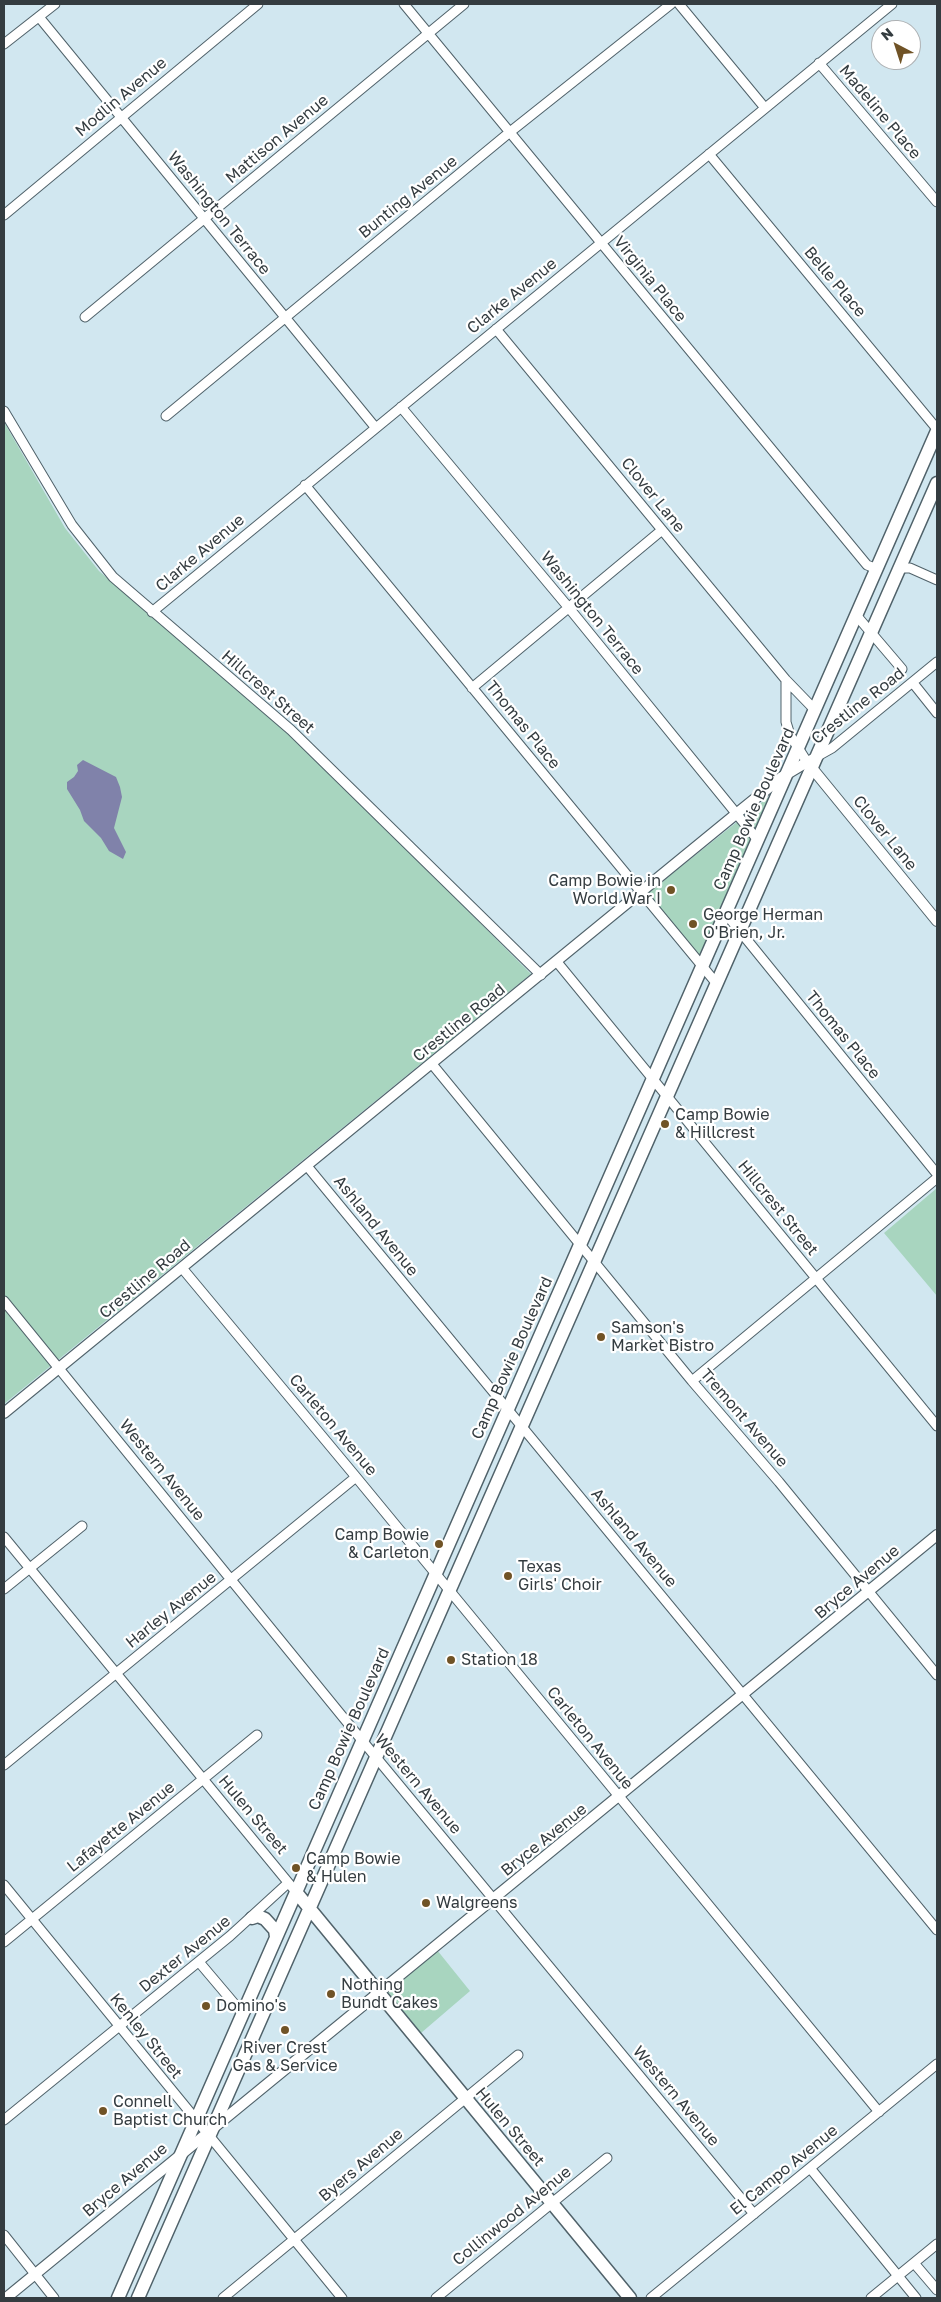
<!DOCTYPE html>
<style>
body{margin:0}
#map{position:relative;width:941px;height:2302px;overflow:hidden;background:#d1e7f0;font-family:"Golos Text",sans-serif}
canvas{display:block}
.frame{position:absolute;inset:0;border:5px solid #343c40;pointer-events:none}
.north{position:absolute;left:871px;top:20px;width:50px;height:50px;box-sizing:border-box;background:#fff;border:1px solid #aeb1b3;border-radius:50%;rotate:320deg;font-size:14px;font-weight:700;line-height:20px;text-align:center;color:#343c40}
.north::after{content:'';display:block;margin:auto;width:18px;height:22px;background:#705326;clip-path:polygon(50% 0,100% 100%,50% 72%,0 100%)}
</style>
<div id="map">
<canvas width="941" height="2302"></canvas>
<div class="frame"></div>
<div class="north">N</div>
</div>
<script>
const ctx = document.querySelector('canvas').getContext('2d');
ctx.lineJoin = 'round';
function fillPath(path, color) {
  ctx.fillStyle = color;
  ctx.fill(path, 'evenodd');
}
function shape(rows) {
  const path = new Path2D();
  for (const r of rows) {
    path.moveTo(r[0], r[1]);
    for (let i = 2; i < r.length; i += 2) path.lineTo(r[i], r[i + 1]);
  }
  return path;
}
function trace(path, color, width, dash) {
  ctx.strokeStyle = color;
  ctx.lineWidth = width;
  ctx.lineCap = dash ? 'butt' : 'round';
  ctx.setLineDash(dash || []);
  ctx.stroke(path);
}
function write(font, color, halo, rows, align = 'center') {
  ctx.font = font + ' "Golos Text",sans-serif';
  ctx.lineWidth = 4.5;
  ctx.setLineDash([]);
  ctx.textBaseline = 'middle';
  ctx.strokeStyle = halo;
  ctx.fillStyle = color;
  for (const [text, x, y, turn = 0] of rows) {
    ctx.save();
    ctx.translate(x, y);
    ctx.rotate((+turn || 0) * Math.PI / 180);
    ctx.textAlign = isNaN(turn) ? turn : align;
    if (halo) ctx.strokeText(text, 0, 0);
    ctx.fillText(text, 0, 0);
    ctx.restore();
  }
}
fillPath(shape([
 [4,422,65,528,99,571,289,735,364,806,531,974,4,1404],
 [772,794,699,957,648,893],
 [937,1188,937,1296,884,1233],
 [437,1950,470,1991,421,2033,388,1992]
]), '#a8d5bf');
fillPath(shape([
 [83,760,116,777,120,787,122,797,114,828,126,852,123,859,109,851,101,838,84,821,80,810,67,789,67,782,74,777,78,771,77,765]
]), '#8082aa');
const minor = shape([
 [404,4,867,565,877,569],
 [679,4,765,108],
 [39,17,375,427],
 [4,44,55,4],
 [819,63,937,202],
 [709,154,937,429],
 [4,215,258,4],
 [85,317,464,4],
 [496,329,786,680,815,710],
 [401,407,569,608,757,839],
 [4,411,72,525,113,577,291,730,541,975],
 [166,416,510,132,671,4],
 [305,485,717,984],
 [900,568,910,568,937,580],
 [152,612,892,4],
 [856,615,902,669],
 [786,680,786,722,790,735,807,762,832,748,937,662],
 [913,683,937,713],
 [472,688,662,530],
 [726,914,937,1174],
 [557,962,937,1426],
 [432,1064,692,1381,779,1482,937,1675],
 [307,1166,937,1930],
 [182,1268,356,1477,879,2112],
 [4,1301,351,1727,754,2214],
 [692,1381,937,1178],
 [4,1537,296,1892],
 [4,1589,82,1526],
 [4,1765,356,1477],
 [4,1885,342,2298],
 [4,1942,257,1735],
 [199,1962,243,2014],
 [4,2120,230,1936,288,1883],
 [810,2168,916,2298],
 [4,2235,54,2298],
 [914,2263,937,2290],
 [223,2298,518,2055],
 [436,2298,607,2158],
 [651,2298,937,2064],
 [871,2298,937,2244]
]);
const tertiary = shape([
 [4,1413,736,814,782,777,807,762,937,921],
 [6,2298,937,1535]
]);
const secondary = shape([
 [296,1892,630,2298],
 [252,1918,258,1916,265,1919,275,1930,276,1937],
 [118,2298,937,431],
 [138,2298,937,483]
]);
trace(minor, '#50626a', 11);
trace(tertiary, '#50626a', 12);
trace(secondary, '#50626a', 15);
trace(minor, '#fff', 9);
trace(tertiary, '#fff', 10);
trace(secondary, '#fff', 12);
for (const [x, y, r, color] of [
 [671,890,5,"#705326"],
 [693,924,5,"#705326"],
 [665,1124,5,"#705326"],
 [601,1337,5,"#705326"],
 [439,1544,5,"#705326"],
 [508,1576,5,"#705326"],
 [451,1660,5,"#705326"],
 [296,1868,5,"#705326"],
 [426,1903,5,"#705326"],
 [331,1994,5,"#705326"],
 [206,2006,5,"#705326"],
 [285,2030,5,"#705326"],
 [103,2111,5,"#705326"]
]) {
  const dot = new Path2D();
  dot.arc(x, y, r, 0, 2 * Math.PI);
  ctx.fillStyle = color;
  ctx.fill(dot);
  trace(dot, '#fff', 2);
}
write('16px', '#343c40', '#fff', [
 ["Modlin Avenue",121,97,-40],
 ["Madeline Place",880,112,50],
 ["Mattison Avenue",277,139,-40],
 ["Bunting Avenue",408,197,-39],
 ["Washington Terrace",219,213,51],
 ["Virginia Place",650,279,51],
 ["Belle Place",835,282,50],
 ["Clarke Avenue",512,296,-39],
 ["Clover Lane",653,495,51],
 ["Clarke Avenue",200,553,-40],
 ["Washington Terrace",592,613,51],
 ["Hillcrest Street",268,692,41],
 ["Crestline Road",858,706,-38],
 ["Thomas Place",523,725,51],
 ["Camp Bowie Boulevard",754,809,-66],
 ["Clover Lane",885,833,51],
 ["Crestline Road",459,1023,-39],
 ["Thomas Place",843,1035,51],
 ["Hillcrest Street",778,1208,51],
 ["Ashland Avenue",376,1226,51],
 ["Crestline Road",145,1279,-40],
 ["Camp Bowie Boulevard",512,1358,-66],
 ["Tremont Avenue",744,1418,49],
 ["Carleton Avenue",333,1425,50],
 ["Western Avenue",162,1470,51],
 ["Ashland Avenue",634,1538,50],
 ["Bryce Avenue",857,1582,-40],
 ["Harley Avenue",171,1610,-39],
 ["Camp Bowie Boulevard",349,1729,-66],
 ["Carleton Avenue",590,1738,51],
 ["Western Avenue",418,1784,50],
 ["Hulen Street",253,1815,50],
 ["Lafayette Avenue",121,1827,-39],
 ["Bryce Avenue",544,1840,-39],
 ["Dexter Avenue",185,1954,-39],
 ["Kenley Street",146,2036,51],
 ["Western Avenue",676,2096,50],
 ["Hulen Street",510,2127,50],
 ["Byers Avenue",361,2165,-40],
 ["El Campo Avenue",784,2170,-39],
 ["Bryce Avenue",125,2180,-40],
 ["Collinwood Avenue",512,2216,-39]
]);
write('16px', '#343c40', '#fff', [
 ["Camp Bowie in",661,881,"right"],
 ["World War I",661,899,"right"],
 ["George Herman",703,915],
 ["O'Brien, Jr.",703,933],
 ["Camp Bowie",675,1115],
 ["& Hillcrest",675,1133],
 ["Samson's",611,1328],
 ["Market Bistro",611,1346],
 ["Camp Bowie",429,1535,"right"],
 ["& Carleton",429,1553,"right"],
 ["Texas",518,1567],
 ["Girls' Choir",518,1585],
 ["Station 18",461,1660],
 ["Camp Bowie",306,1859],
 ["& Hulen",306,1877],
 ["Walgreens",436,1903],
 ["Nothing",341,1985],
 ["Bundt Cakes",341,2003],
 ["Domino's",216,2006],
 ["River Crest",285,2048,"center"],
 ["Gas & Service",285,2066,"center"],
 ["Connell",113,2102],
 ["Baptist Church",113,2120]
], 'left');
</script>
